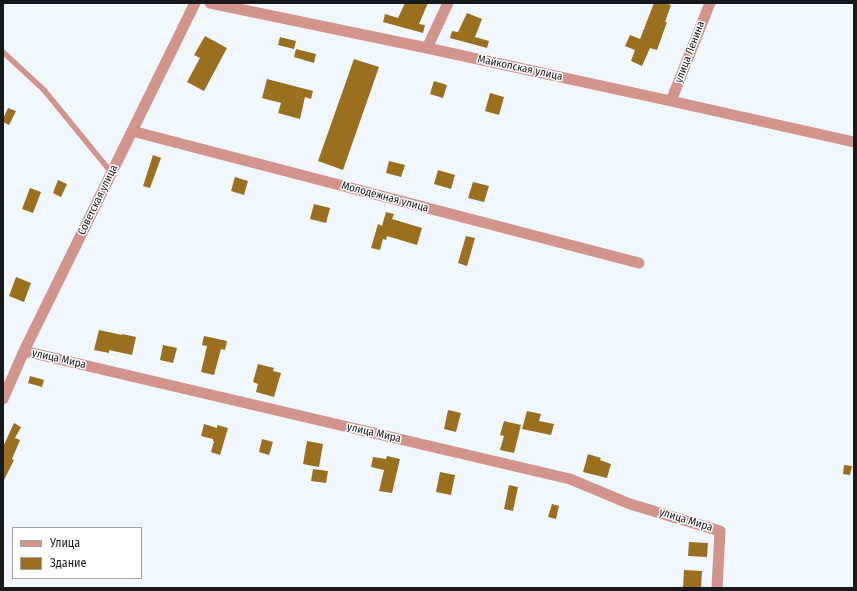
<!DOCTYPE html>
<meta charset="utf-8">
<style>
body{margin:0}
#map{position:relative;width:857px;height:591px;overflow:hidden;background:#f1f7fe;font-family:"Fira Sans Condensed",sans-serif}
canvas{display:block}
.frame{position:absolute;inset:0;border:4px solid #17191c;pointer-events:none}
.legend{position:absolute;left:12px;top:527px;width:130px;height:52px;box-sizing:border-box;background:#fff;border:1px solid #a2a3a4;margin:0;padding:5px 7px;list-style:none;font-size:12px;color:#17191c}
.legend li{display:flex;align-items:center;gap:8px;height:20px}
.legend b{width:20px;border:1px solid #a2a3a4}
</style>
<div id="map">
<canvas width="857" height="591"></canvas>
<div class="frame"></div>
<ul class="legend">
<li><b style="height:5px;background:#d2958b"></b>Улица</li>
<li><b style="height:11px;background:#9a6f1d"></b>Здание</li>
</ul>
</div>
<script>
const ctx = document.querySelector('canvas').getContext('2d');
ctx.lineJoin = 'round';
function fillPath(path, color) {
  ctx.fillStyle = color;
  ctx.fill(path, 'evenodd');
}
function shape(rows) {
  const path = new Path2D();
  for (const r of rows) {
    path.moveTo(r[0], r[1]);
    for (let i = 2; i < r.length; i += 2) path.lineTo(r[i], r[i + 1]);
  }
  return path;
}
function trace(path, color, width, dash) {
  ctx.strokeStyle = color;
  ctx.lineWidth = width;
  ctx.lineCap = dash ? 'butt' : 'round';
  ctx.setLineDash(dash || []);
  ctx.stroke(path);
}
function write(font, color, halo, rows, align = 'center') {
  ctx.font = font + ' "Fira Sans Condensed",sans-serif';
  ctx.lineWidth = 3;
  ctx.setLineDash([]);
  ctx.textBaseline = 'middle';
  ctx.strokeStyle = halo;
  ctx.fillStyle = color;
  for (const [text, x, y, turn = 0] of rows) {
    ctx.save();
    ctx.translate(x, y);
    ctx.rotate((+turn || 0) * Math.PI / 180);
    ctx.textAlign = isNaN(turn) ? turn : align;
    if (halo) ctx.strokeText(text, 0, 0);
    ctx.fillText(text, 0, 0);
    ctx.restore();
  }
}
fillPath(shape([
 [405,3,428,3,419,24,425,25,423,33,383,22,385,14,398,18],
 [654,3,665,3,671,5,665,22,667,22,657,50,650,48,642,66,631,61,635,50,625,46,630,35,640,39],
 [467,13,482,19,475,37,489,41,487,48,450,38,452,31,458,32],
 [205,36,227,48,204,91,187,82,200,58,194,55],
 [280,37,296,41,294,49,278,45],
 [296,49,316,54,314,63,294,57],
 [354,59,379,67,343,170,318,161],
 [267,79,313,91,311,99,305,97,300,119,278,113,281,103,262,98],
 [434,81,447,85,443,98,430,94],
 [490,93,504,97,499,115,485,111],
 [8,108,16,111,9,125,3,122,3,119],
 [153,155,161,158,150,188,143,186],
 [389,161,405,165,401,177,386,173],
 [438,170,455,175,451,189,434,184],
 [235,177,248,181,244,195,231,191],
 [58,180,67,184,61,197,53,193],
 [473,182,489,186,484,202,468,198],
 [30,188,41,192,33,213,22,209],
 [314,204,330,208,326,223,310,219],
 [386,212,394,214,392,219,422,228,417,245,387,236,386,240,383,239,380,250,371,248,378,224,382,226],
 [466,236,475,238,467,266,458,263],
 [16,277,31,283,24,302,9,296],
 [99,330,122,335,122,334,136,337,132,355,109,350,109,353,94,350],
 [204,336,227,341,225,350,221,349,214,375,201,372,207,346,202,345],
 [163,345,177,348,173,363,160,360],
 [258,364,274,368,273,371,281,373,274,397,256,392,258,384,253,382],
 [30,376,44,380,42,387,28,383],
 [448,410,461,413,456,432,444,429],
 [527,411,541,414,539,421,554,424,551,435,522,429],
 [504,421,521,425,514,453,500,450,504,436,500,435],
 [14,423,21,427,15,438,20,440,12,459,14,460,3,482,3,447],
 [204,424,217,428,217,425,228,428,220,455,211,452,214,441,213,441,213,439,201,436],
 [262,439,273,442,269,455,259,452],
 [307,441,323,444,319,467,303,464],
 [588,454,601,458,600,460,611,464,607,478,583,472],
 [387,456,400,459,392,493,379,491,384,470,371,467,373,457,386,459],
 [844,465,852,466,850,475,843,474],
 [313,469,328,471,326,483,311,481],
 [440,472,455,475,451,495,436,492],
 [509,485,518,487,513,511,504,509],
 [552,504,559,506,556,519,548,517],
 [689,542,708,543,707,557,688,556],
 [684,570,702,571,701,588,683,588]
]), '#9a6f1d');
trace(shape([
 [3,52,44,90,111,172]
]), '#d2958b', 5.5);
trace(shape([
 [210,3,427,48,671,101,854,142],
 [427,48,448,3],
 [671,101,710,3],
 [132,131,639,263],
 [24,351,570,479,630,504,720,531,717,588],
 [3,399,24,351,195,3]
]), '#d2958b', 11);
write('11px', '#17191c', '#fff', [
 ["улица Ленина",690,52,-69],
 ["Майкопская улица",520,68,12],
 ["Молодёжная улица",385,197,15],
 ["Советская улица",98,200,-64],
 ["улица Мира",59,359,13],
 ["улица Мира",374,433,13],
 ["улица Мира",686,520,17]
]);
</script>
